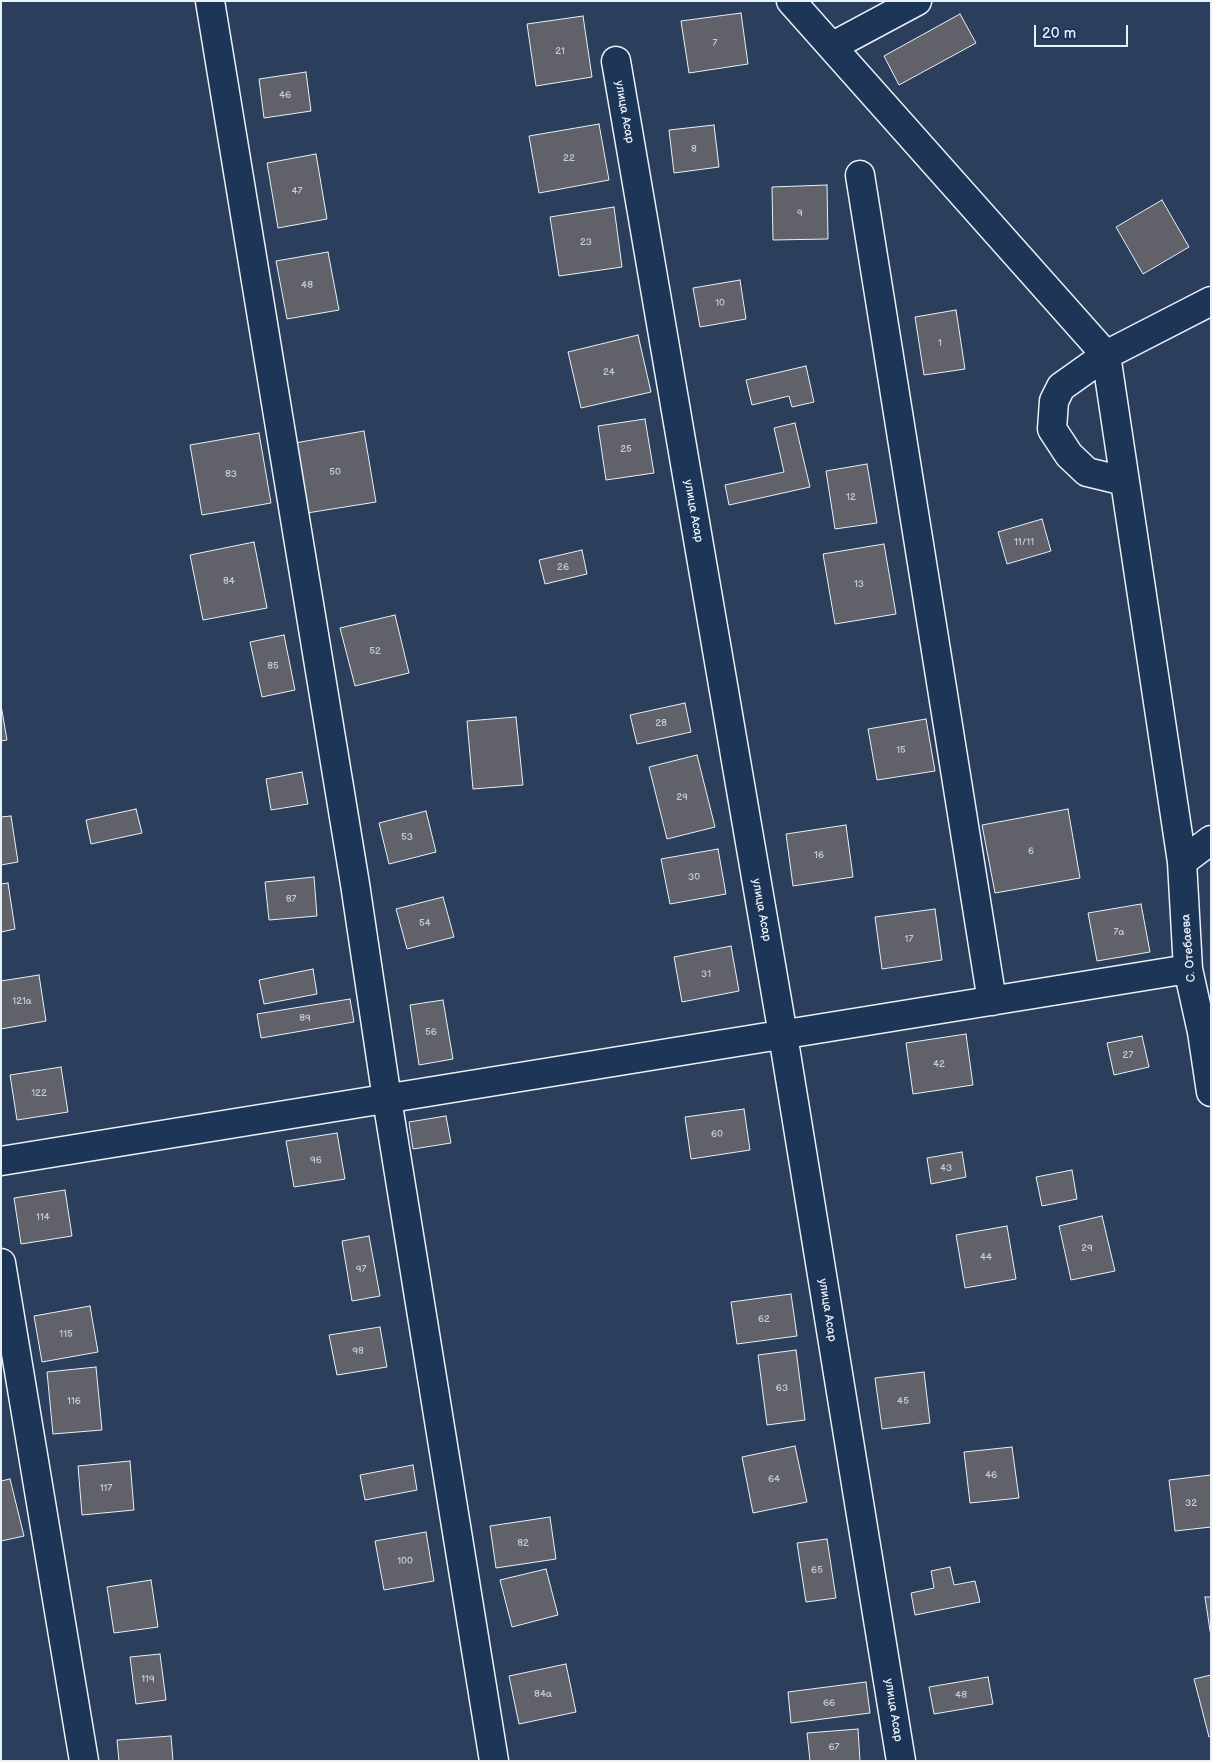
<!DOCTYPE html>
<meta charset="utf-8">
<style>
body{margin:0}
#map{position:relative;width:1212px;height:1762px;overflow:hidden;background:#2b3e5b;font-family:"Balsamiq Sans",sans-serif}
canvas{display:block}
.frame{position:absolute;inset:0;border:2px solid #e8f1f8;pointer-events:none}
.scale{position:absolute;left:1034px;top:25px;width:94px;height:22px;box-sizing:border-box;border:2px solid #e8f1f8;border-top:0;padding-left:6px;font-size:15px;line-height:18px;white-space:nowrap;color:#e8f1f8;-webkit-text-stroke:4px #1d3557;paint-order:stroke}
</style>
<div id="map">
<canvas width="1212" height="1762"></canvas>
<div class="frame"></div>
<div class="scale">20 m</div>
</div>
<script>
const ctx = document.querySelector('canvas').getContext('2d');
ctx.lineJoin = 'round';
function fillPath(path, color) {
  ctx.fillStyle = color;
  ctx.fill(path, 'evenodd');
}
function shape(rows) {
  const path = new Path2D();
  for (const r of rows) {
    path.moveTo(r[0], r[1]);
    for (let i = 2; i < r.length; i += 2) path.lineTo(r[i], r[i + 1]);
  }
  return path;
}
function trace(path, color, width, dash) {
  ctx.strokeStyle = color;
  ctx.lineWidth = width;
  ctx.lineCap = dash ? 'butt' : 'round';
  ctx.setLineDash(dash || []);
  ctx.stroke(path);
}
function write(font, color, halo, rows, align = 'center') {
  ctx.font = font + ' "Balsamiq Sans",sans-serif';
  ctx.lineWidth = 5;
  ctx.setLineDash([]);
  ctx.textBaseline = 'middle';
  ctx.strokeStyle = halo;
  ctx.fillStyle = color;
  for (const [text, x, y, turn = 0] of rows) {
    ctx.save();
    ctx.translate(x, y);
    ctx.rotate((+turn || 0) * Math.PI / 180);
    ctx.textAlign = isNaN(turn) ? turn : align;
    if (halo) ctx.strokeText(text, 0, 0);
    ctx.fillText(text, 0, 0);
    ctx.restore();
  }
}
const building = shape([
 [741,13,748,64,689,73,681,21,741,13],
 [960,14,976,43,899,85,884,56,960,14],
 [583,16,592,77,536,86,527,24,583,16],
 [306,72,311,111,264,118,259,79,306,72],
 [599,124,609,180,539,193,529,136,599,124],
 [714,125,719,167,674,173,669,130,714,125],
 [316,154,327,219,278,228,267,163,316,154],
 [827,185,828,239,773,240,772,187,827,185],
 [1162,200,1189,247,1143,274,1116,227,1162,200],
 [614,207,622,267,559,276,550,217,614,207],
 [328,252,339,310,287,319,276,261,328,252],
 [740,280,746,319,700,327,693,288,740,280],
 [956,310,965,369,924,375,915,317,956,310],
 [638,335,651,392,581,408,568,352,638,335],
 [806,366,814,402,792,407,789,396,752,405,746,380,806,366],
 [645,419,654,473,606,480,598,426,645,419],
 [795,423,810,487,729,505,725,485,784,472,774,428,795,423],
 [364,431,376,502,307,513,295,443,364,431],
 [259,433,271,503,202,515,190,445,259,433],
 [867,464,877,523,835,529,826,471,867,464],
 [1042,519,1051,551,1007,564,998,532,1042,519],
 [254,542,267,608,203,620,190,555,254,542],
 [884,544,896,614,835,624,823,554,884,544],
 [582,550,587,574,545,584,539,560,582,550],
 [395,615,409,673,355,686,340,628,395,615],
 [284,635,295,690,262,697,250,642,284,635],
 [685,703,691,732,637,744,630,715,685,703],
 [1,705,7,740,1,741,1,705],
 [516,717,523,785,473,789,467,721,516,717],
 [926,719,935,771,877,780,868,729,926,719],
 [697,755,715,827,667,839,649,767,697,755],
 [302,772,308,804,271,810,266,779,302,772],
 [136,809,142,833,91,844,86,820,136,809],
 [1068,809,1080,878,995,893,982,825,1068,809],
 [426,811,436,852,389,864,379,823,426,811],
 [11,816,18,862,1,865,1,817,11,816],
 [846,825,853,877,793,886,786,834,846,825],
 [718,849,726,894,670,904,661,859,718,849],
 [314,877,317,916,269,920,265,882,314,877],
 [8,883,15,929,1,932,1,884,8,883],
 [443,897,454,937,407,949,396,909,443,897],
 [1141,904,1150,952,1097,961,1088,913,1141,904],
 [935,909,942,960,882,969,875,917,935,909],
 [731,946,739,991,682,1002,674,957,731,946],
 [313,969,317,994,264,1004,259,980,313,969],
 [39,975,46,1021,1,1029,1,981,39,975],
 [350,999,354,1022,261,1038,257,1014,350,999],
 [443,1000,453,1059,419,1065,410,1005,443,1000],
 [966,1034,973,1085,913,1094,906,1043,966,1034],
 [1142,1036,1149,1067,1114,1075,1107,1043,1142,1036],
 [61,1067,68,1112,17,1120,10,1075,61,1067],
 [744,1109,750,1150,691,1159,685,1117,744,1109],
 [446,1116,451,1143,413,1149,409,1122,446,1116],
 [337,1133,345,1179,294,1187,286,1141,337,1133],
 [962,1152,966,1177,931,1184,927,1158,962,1152],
 [1072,1170,1077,1199,1042,1206,1036,1177,1072,1170],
 [65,1190,72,1236,21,1244,14,1198,65,1190],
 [1102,1216,1115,1271,1071,1280,1059,1226,1102,1216],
 [1007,1226,1016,1279,965,1288,956,1235,1007,1226],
 [369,1236,380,1296,352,1301,342,1241,369,1236],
 [791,1294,797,1336,737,1344,731,1302,791,1294],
 [90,1306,98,1352,42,1362,34,1316,90,1306],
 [380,1327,387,1367,337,1375,329,1335,380,1327],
 [796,1350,805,1420,767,1425,758,1355,796,1350],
 [96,1367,102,1430,53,1434,47,1372,96,1367],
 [924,1372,930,1423,882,1429,875,1378,924,1372],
 [795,1446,807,1502,753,1513,742,1457,795,1446],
 [1012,1447,1019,1498,970,1503,964,1452,1012,1447],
 [130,1461,134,1510,82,1515,78,1466,130,1461],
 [413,1465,417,1490,365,1500,360,1475,413,1465],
 [1211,1475,1211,1527,1175,1531,1169,1480,1211,1475],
 [10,1479,24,1536,1,1541,1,1481,10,1479],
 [550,1517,556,1559,496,1568,490,1526,550,1517],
 [426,1532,434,1581,384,1590,375,1541,426,1532],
 [827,1539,836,1598,806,1602,797,1543,827,1539],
 [950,1567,954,1585,975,1581,980,1602,915,1615,911,1593,934,1588,931,1571,950,1567],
 [546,1569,558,1615,512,1627,500,1580,546,1569],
 [151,1580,158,1627,114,1633,107,1587,151,1580],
 [1205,1597,1211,1597,1211,1637,1205,1597],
 [160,1654,166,1700,136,1704,130,1657,160,1654],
 [566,1664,576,1712,519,1724,509,1676,566,1664],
 [1211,1675,1211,1736,1209,1737,1194,1679,1211,1675],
 [988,1677,993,1704,934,1714,929,1687,988,1677],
 [866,1682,870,1713,791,1723,788,1692,866,1682],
 [858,1729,860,1761,810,1761,807,1733,858,1729],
 [171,1736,173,1761,119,1761,117,1740,171,1736]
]);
fillPath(building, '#61616a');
trace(building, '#e8f1f8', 1);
const minor = shape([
 [210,1,355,884,387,1099,494,1761],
 [791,1,1106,355,1182,862,1188,969,1202,1032,1211,1092],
 [833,46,917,1],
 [616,61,783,1035,901,1761],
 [860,175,992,1001],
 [1124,481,1087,472,1069,455,1052,429,1054,401,1061,387,1106,355,1211,301],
 [1182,862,1211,840],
 [1,1161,1188,969],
 [1,1263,84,1761]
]);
trace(minor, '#e8f1f8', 31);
trace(minor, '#1d3557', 28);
write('10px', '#c6cdd4', null, [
 ["7",715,43],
 ["21",560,51],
 ["46",285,95],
 ["8",694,149],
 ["22",569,158],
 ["47",297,191],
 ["9",800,213],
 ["23",586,242],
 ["48",307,285],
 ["10",720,303],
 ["1",940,343],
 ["24",609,372],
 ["25",626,449],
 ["50",335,472],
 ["83",231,474],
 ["12",851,497],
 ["11/11",1024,542],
 ["26",563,567],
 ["84",229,581],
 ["13",859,584],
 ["52",375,651],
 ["85",273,666],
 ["28",661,723],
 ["15",901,750],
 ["29",682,797],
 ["53",407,837],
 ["6",1031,851],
 ["16",819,855],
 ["30",694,877],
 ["87",291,899],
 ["54",425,923],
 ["7а",1119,932],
 ["17",909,939],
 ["31",706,974],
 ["121а",22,1001],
 ["89",305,1018],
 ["56",431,1032],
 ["27",1128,1055],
 ["42",939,1064],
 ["122",39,1093],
 ["60",717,1134],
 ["96",316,1160],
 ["43",946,1168],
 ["114",43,1217],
 ["29",1087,1248],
 ["44",986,1257],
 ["97",361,1269],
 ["62",764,1319],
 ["115",66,1334],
 ["98",358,1351],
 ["63",782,1388],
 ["116",74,1401],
 ["45",903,1401],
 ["46",991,1475],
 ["64",774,1479],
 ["117",106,1488],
 ["32",1191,1503],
 ["82",523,1543],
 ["100",405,1561],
 ["65",817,1570],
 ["119",148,1679],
 ["84а",543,1694],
 ["48",961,1695],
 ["66",829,1703],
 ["67",834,1747]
]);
write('12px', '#e8f1f8', '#1d3557', [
 ["улица Асар",624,112,80],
 ["улица Асар",693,511,80],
 ["улица Асар",761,910,80],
 ["С. Отебаева",1189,948,-95],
 ["улица Асар",827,1310,81],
 ["улица Асар",893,1710,81]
]);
</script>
